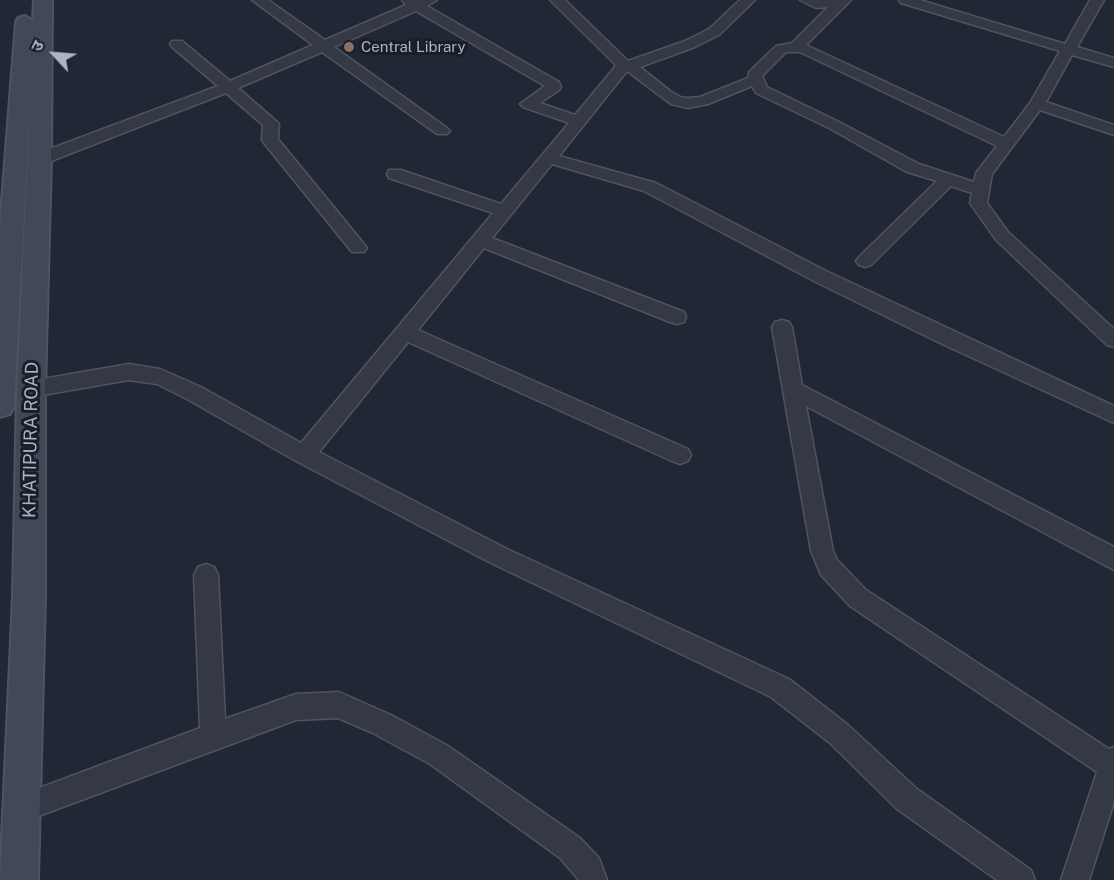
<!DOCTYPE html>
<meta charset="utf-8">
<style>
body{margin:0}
#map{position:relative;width:1114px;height:880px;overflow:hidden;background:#212734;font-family:"Public Sans","Noto Sans Devanagari",sans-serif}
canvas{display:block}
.north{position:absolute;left:24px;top:24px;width:60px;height:60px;-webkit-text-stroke:4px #191e29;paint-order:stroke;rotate:296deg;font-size:16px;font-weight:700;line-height:24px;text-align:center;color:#aeb4c2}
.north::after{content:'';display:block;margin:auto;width:21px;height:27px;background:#aeb4c2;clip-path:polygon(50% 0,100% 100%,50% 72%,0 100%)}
</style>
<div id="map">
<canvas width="1114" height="880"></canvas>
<div class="north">उ</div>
</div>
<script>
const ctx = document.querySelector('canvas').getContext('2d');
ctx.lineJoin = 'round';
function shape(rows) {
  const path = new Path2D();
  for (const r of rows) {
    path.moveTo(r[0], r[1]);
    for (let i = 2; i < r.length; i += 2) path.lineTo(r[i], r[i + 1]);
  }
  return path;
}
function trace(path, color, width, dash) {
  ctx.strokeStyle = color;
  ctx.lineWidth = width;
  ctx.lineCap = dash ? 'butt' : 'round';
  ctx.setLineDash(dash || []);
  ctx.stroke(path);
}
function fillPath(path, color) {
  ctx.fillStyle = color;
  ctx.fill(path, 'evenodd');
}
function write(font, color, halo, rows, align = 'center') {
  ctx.font = font + ' "Public Sans",sans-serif';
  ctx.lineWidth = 6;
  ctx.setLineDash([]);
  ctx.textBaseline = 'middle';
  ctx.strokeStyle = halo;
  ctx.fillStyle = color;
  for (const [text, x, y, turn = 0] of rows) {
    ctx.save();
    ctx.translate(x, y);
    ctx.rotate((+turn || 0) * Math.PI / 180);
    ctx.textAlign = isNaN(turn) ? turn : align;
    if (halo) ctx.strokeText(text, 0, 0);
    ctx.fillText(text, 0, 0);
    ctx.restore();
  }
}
const minor = shape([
 [252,0,268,0,325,40,406,5,402,0,437,0,427,6,559,82,561,87,559,90,540,103,575,115,615,67,615,64,550,0,565,0,628,61,685,41,709,29,740,0,755,0,719,35,695,47,640,67,670,91,680,97,688,98,700,97,748,78,749,72,776,46,792,43,828,7,816,8,800,0,851,0,806,45,1004,137,1030,103,1060,51,901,3,899,0,920,0,1065,44,1090,0,1104,0,1077,47,1114,58,1114,67,1072,55,1046,102,1114,125,1114,135,1040,110,992,174,987,203,1008,232,1114,329,1114,347,1107,345,996,240,970,203,972,193,951,186,871,265,865,267,859,265,856,261,859,257,937,181,907,172,829,128,756,93,752,86,708,104,688,108,671,104,627,71,559,156,656,183,826,271,1114,406,1114,423,940,343,814,281,644,191,552,164,492,238,684,312,686,317,684,322,677,324,670,322,484,248,418,330,688,449,691,455,688,461,680,464,672,461,408,342,319,452,507,549,789,679,848,725,917,789,1031,870,1035,880,997,880,897,809,830,743,771,697,491,563,296,461,187,399,157,384,129,380,31,397,24,395,21,389,24,383,31,381,129,364,160,369,201,387,301,443,493,213,389,178,387,174,389,170,401,170,501,204,569,123,523,107,520,104,545,86,416,11,334,47,447,128,450,131,447,134,437,134,322,52,238,88,276,121,279,124,278,139,364,244,367,248,364,252,352,252,264,143,262,140,263,125,226,93,46,163,34,163,32,159,34,155,218,86,172,47,170,44,172,41,182,41,230,81,313,45,252,0],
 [786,52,800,52,997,146,976,173,974,182,919,164,839,122,767,87,762,76,786,52],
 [782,320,789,322,792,327,802,385,1114,547,1114,570,806,406,833,551,837,560,866,590,1109,749,1114,747,1114,802,1089,880,1061,880,1097,772,850,606,821,575,811,551,772,327,775,322,782,320],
 [206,564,214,567,218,575,225,719,296,694,339,692,348,696,391,715,448,746,580,838,599,858,607,880,579,880,560,858,430,764,373,733,338,718,296,720,20,823,10,819,6,809,10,799,200,728,194,575,198,567,206,564]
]);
const secondary = shape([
 [34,0,52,0,51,159,45,389,45,596,38,880,0,880,13,596,17,389,32,63,14,406,10,414,0,417,0,226,16,22,18,18,25,16,33,21,34,0]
]);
trace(minor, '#4e5460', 3);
trace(secondary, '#4e5460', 4);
fillPath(minor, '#343945');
fillPath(secondary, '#424857');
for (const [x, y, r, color] of [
 [349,47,6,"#8d6e63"]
]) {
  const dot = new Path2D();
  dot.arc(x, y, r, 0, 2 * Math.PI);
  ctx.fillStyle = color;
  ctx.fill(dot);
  trace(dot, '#191e29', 2);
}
write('15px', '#aeb4c2', '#191e29', [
 ["Central Library",361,47]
], 'left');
write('18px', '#aeb4c2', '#191e29', [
 ["KHATIPURA ROAD",31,440,-89]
]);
</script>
